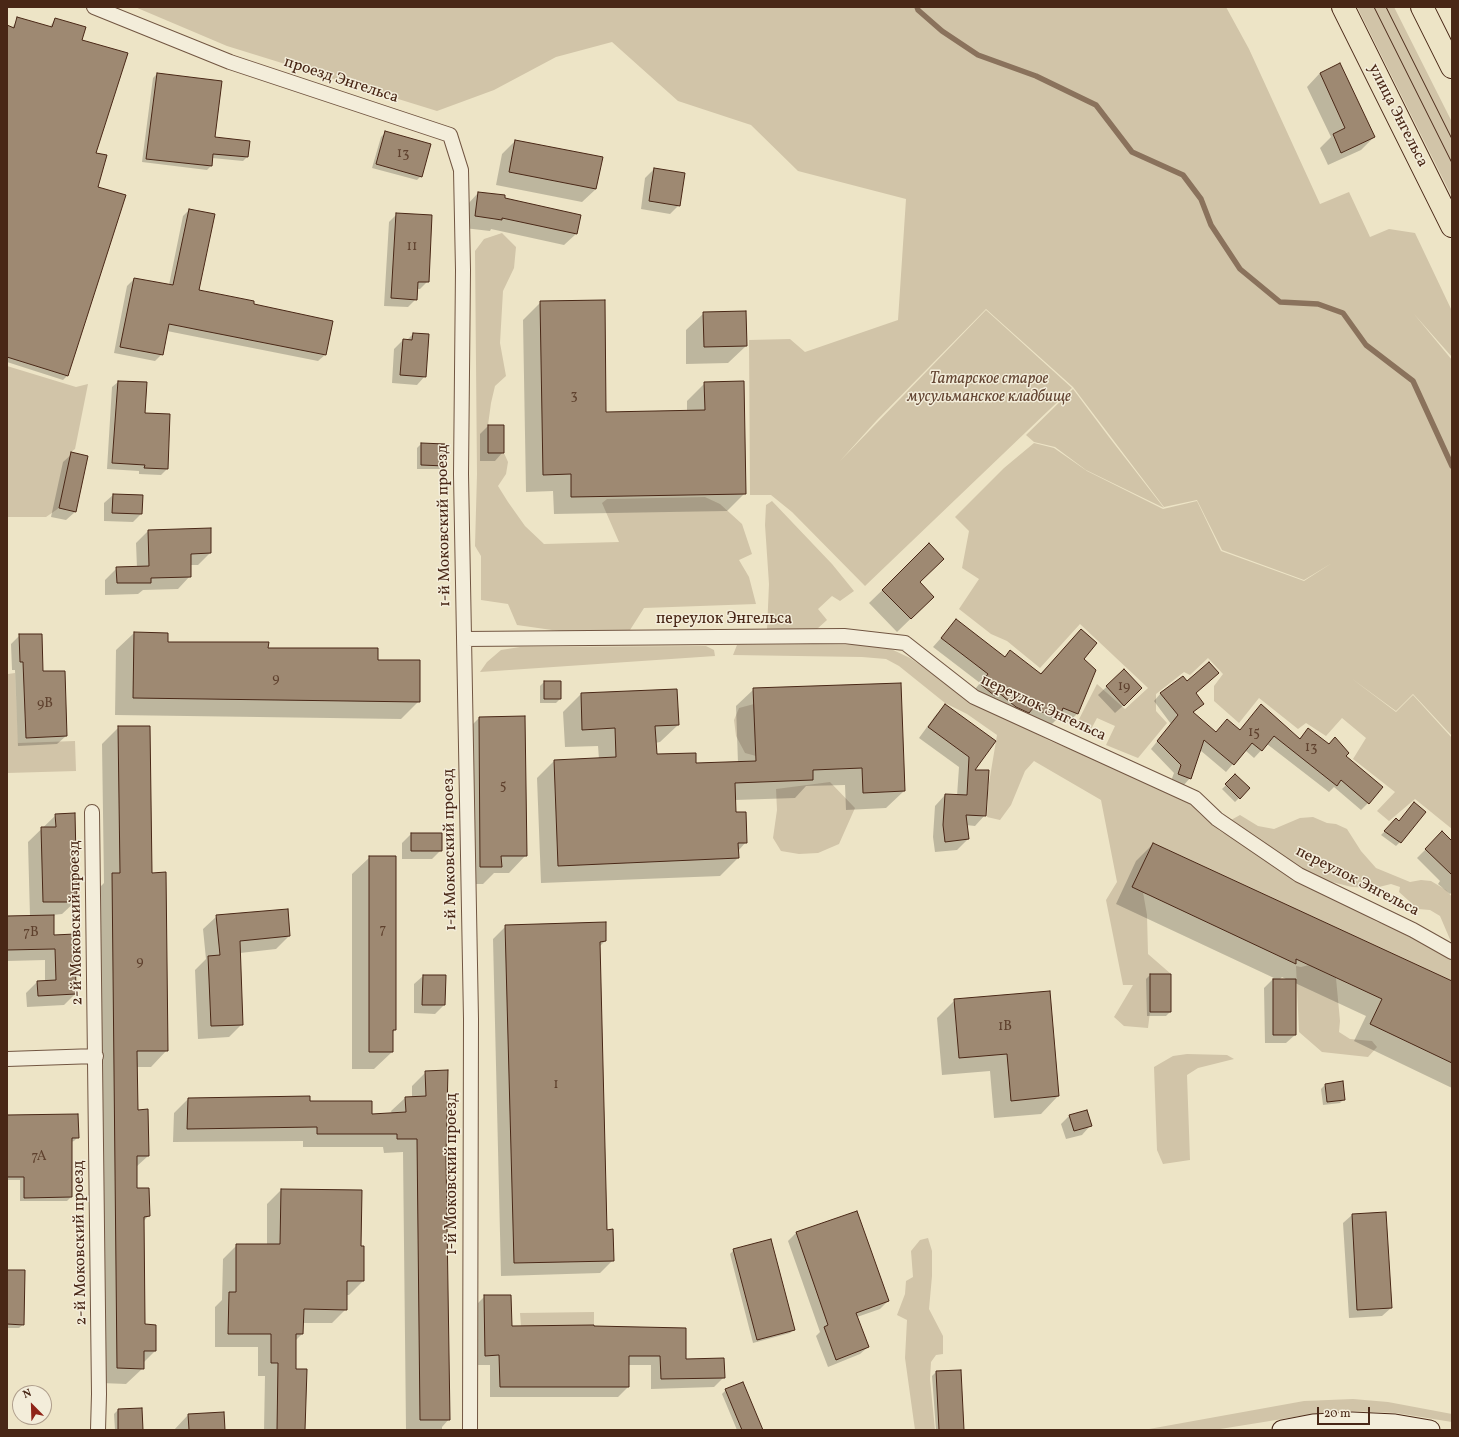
<!DOCTYPE html>
<meta charset="utf-8">
<style>
body{margin:0}
#map{position:relative;width:1459px;height:1437px;overflow:hidden;background:#ede4c6;font-family:Vollkorn,serif}
canvas{display:block}
.frame{position:absolute;inset:0;border:8px solid #492716;pointer-events:none}
.north{position:absolute;left:12px;top:1385px;width:40px;height:40px;box-sizing:border-box;background:#f3edda;border:1px solid #af9e8c;border-radius:50%;rotate:337deg;font-size:11px;font-weight:700;line-height:16px;text-align:center;color:#492716}
.north::after{content:'';display:block;margin:auto;width:14px;height:18px;background:#8f2418;clip-path:polygon(50% 0,100% 100%,50% 72%,0 100%)}
.scale{position:absolute;left:1317px;top:1407px;width:53px;height:18px;box-sizing:border-box;border:2px solid #492716;border-top:0;padding-left:5px;font-size:12px;line-height:14px;white-space:nowrap;color:#492716;-webkit-text-stroke:3px #f3edda;paint-order:stroke}
</style>
<div id="map">
<canvas width="1459" height="1437"></canvas>
<div class="frame"></div>
<div class="north">N</div>
<div class="scale">20 m</div>
</div>
<script>
const ctx = document.querySelector('canvas').getContext('2d');
ctx.lineJoin = 'round';
function fillPath(path, color) {
  ctx.fillStyle = color;
  ctx.fill(path, 'evenodd');
}
function shape(rows) {
  const path = new Path2D();
  for (const r of rows) {
    path.moveTo(r[0], r[1]);
    for (let i = 2; i < r.length; i += 2) path.lineTo(r[i], r[i + 1]);
  }
  return path;
}
function trace(path, color, width, dash) {
  ctx.strokeStyle = color;
  ctx.lineWidth = width;
  ctx.lineCap = dash ? 'butt' : 'round';
  ctx.setLineDash(dash || []);
  ctx.stroke(path);
}
function write(font, color, halo, rows, align = 'center') {
  ctx.font = font + ' Vollkorn,serif';
  ctx.lineWidth = 3;
  ctx.setLineDash([]);
  ctx.textBaseline = 'middle';
  ctx.strokeStyle = halo;
  ctx.fillStyle = color;
  for (const [text, x, y, turn = 0] of rows) {
    ctx.save();
    ctx.translate(x, y);
    ctx.rotate((+turn || 0) * Math.PI / 180);
    ctx.textAlign = isNaN(turn) ? turn : align;
    if (halo) ctx.strokeText(text, 0, 0);
    ctx.fillText(text, 0, 0);
    ctx.restore();
  }
}
fillPath(shape([
 [135,7,1226,7,1249,49,1320,204,1349,192,1370,237,1389,229,1415,233,1452,311,1452,357,1414,314,1452,360,1452,736,1413,694,1396,711,1351,678,1396,712,1413,695,1452,738,1452,829,1415,799,1389,821,1377,811,1395,792,1353,759,1366,738,1342,718,1326,736,1306,723,1298,729,1259,698,1239,723,1214,701,1214,686,1223,674,1208,658,1190,675,1184,672,1156,694,1156,711,1167,723,1138,758,1106,745,1115,726,1097,718,1089,733,1076,725,1097,684,1125,709,1148,688,1080,624,1040,668,1007,641,991,634,959,609,979,579,962,568,969,531,955,517,1004,468,1034,443,1054,448,1087,471,1163,509,1197,501,1221,551,1304,581,1332,563,1304,580,1222,550,1197,500,1164,507,1073,387,986,309,877,420,840,461,986,310,1072,388,865,586,792,512,771,495,750,495,749,340,790,339,805,352,898,320,906,199,798,171,751,125,678,101,612,42,556,57,494,90,437,111,227,46],
 [1357,7,1394,7,1452,122,1452,197],
 [502,233,516,247,514,268,503,291,500,343,506,376,495,386,491,403,488,425,488,453,504,453,508,462,506,474,498,486,508,502,525,526,544,544,619,542,602,503,607,499,705,497,720,504,742,524,752,554,739,560,749,577,756,604,644,608,630,630,566,632,517,625,508,604,481,600,481,556,475,546,477,474,475,251,484,239],
 [7,366,76,387,88,384,75,449,71,452,59,508,46,517,7,517],
 [1073,389,1109,437,1164,508,1086,470,1055,447,1034,442,1026,435],
 [772,501,832,564,854,591,840,601,832,596,818,609,827,620,817,629,767,630,769,584,765,525,766,505],
 [815,644,861,645,891,649,910,658,963,695,1050,741,1115,767,1149,785,1178,795,1194,804,1199,813,1220,831,1377,922,1401,929,1452,959,1452,981,1153,843,1132,887,1143,892,1147,915,1148,954,1171,974,1150,974,1150,1012,1148,1028,1124,1026,1114,1017,1133,985,1123,985,1106,900,1117,882,1101,800,1034,761,1025,771,1011,805,1000,820,987,817,988,789,997,735,967,714,945,703,899,666,886,659,862,657,733,655,737,645],
 [706,646,714,650,715,656,480,672,487,662,501,650,520,647],
 [7,666,8,674,15,673,18,743,75,741,76,771,7,773],
 [754,704,756,756,745,753,736,736,734,720,739,708],
 [830,782,855,808,839,844,818,853,799,854,781,851,773,838,777,810,776,789],
 [1240,815,1258,826,1274,829,1300,818,1313,817,1327,823,1336,824,1347,829,1361,851,1376,868,1410,882,1421,880,1431,881,1446,890,1452,897,1452,944,1440,916,1430,910,1418,909,1399,892,1400,887,1391,884,1375,888,1352,887,1320,879,1290,864,1231,820],
 [1309,965,1336,978,1340,1021,1339,1032,1350,1039,1372,1041,1377,1047,1368,1057,1322,1052,1299,1032,1296,966,1301,967],
 [1187,1054,1227,1055,1234,1059,1198,1068,1187,1075,1190,1160,1163,1164,1157,1150,1154,1067,1173,1056],
 [928,1238,932,1251,932,1276,929,1309,943,1336,943,1354,936,1355,931,1362,930,1379,935,1430,915,1430,905,1358,907,1320,897,1315,905,1294,906,1281,913,1277,911,1251,920,1240],
 [594,1312,594,1325,521,1326,520,1313],
 [1353,1399,1388,1402,1452,1414,1452,1422,1396,1413,1350,1411,1301,1416,1214,1430,1149,1429,1304,1401]
]), '#d1c4a8');
fillPath(shape([
 [18,18,49,28,55,19,95,153,96,188,124,196,67,376,63,380,7,362,7,26,12,28],
 [1320,73,1374,137,1361,150,1328,165,1320,148,1331,137,1307,87],
 [157,74,214,138,249,142,247,157,243,161,212,158,211,166,207,170,142,162,153,78],
 [385,133,421,176,417,180,372,168,381,137],
 [515,141,596,189,582,202,496,185,502,154],
 [654,169,679,205,670,214,641,209,645,178],
 [478,193,504,199,576,234,564,245,491,229,490,231,464,228,467,205],
 [189,210,198,291,253,305,325,355,318,361,167,331,162,354,155,361,114,353,127,286,134,279,169,285,183,216],
 [397,214,428,281,420,289,417,289,416,299,408,307,384,306,389,222],
 [541,302,605,413,687,412,687,401,705,383,745,493,727,511,554,514,553,491,526,492,523,320],
 [704,313,746,346,728,363,686,364,686,330],
 [413,334,425,376,417,385,392,383,394,349,403,340,407,340],
 [118,382,144,414,167,469,161,475,139,474,139,471,107,469,112,387],
 [488,426,503,452,495,461,480,461,480,434],
 [421,444,444,465,440,469,417,469,417,448],
 [72,454,75,512,66,520,51,517,63,462],
 [113,495,141,514,133,522,104,521,104,503],
 [148,531,210,553,198,565,190,565,190,576,178,589,143,590,138,594,105,595,105,580,117,568,137,568,136,543],
 [929,545,919,583,933,597,897,632,869,603],
 [956,621,1004,658,1010,652,1040,674,1081,630,1082,659,1095,670,1077,714,1068,722,1058,718,1050,726,972,693,980,683,933,647],
 [134,633,167,643,267,649,377,661,419,701,401,719,115,715,116,650],
 [20,635,42,673,66,736,57,744,18,746,15,670,12,670,11,644],
 [1124,670,1133,697,1115,713,1098,695],
 [544,682,560,682,560,699,556,703,540,703,540,686],
 [754,689,904,791,886,808,846,810,845,785,806,786,795,798,735,800,735,813,746,842,738,851,738,858,720,876,541,883,537,778,554,761,599,759,598,746,565,747,563,712,581,694,676,690,678,725,660,742,655,743,656,755,695,764,738,763,736,706],
 [1161,693,1195,694,1203,704,1193,713,1216,733,1240,731,1299,739,1308,729,1328,745,1334,738,1368,803,1361,810,1334,787,1329,792,1267,744,1254,758,1245,750,1226,772,1200,750,1190,778,1183,786,1171,781,1174,773,1151,749,1171,724,1154,701],
 [945,705,994,741,973,771,985,815,975,826,966,825,968,839,957,850,935,852,933,837,935,806,945,795,957,796,959,767,919,738,935,716],
 [479,718,526,855,509,873,494,873,483,884,463,884,461,736],
 [119,727,151,874,167,1050,151,1067,136,1067,137,1111,148,1156,136,1167,136,1189,148,1216,143,1222,144,1325,155,1351,143,1363,143,1368,126,1384,101,1383,97,890,104,883,102,744],
 [1235,776,1249,788,1235,802,1222,789],
 [56,815,76,901,62,914,53,915,53,936,75,994,64,1005,27,1007,26,993,37,982,45,981,45,960,7,961,7,917,30,917,28,842],
 [1396,820,1399,822,1400,842,1396,846,1381,835],
 [1442,833,1452,842,1452,892,1450,894,1438,884,1440,881,1417,858],
 [411,834,441,834,441,850,432,859,402,859,402,843],
 [1153,844,1452,982,1452,1088,1354,1041,1366,1016,1295,983,1295,1035,1286,1043,1265,1043,1264,988,1274,978,1116,904,1136,861],
 [1282,977,1288,980,1279,980],
 [370,857,395,1030,392,1033,392,1052,374,1069,352,1069,352,874],
 [217,916,289,936,276,949,240,953,242,1024,229,1037,198,1039,195,970,206,959,203,929],
 [506,926,605,941,599,947,606,1231,613,1260,600,1273,501,1276,493,939],
 [1150,975,1170,1012,1166,1016,1147,1016,1146,979],
 [423,976,445,976,444,1005,435,1014,414,1013,414,984],
 [955,1000,1058,1096,1041,1114,994,1118,990,1071,942,1075,937,1018],
 [426,1072,445,1157,449,1419,442,1427,442,1430,406,1430,403,1152,384,1153,383,1147,303,1147,303,1141,173,1142,174,1113,188,1099,309,1097,309,1102,371,1115,392,1114,391,1111,405,1098,412,1097,412,1086],
 [1325,1085,1344,1099,1340,1103,1323,1105,1321,1089],
 [1070,1115,1090,1126,1082,1135,1066,1139,1061,1124],
 [7,1116,78,1137,74,1141,71,1142,71,1197,67,1201,20,1201,20,1180,7,1180],
 [281,1190,360,1246,363,1281,349,1295,346,1295,346,1309,332,1323,302,1323,302,1334,295,1341,295,1370,304,1430,264,1430,265,1376,258,1376,258,1347,215,1347,215,1307,222,1300,223,1259,237,1245,267,1245,267,1204],
 [856,1212,888,1301,880,1309,857,1317,868,1347,860,1354,828,1367,816,1336,820,1332,788,1241,796,1233],
 [1352,1215,1391,1308,1382,1316,1349,1318,1343,1223],
 [734,1250,794,1329,790,1333,753,1343,730,1254],
 [7,1271,24,1324,19,1328,7,1328],
 [485,1296,511,1327,593,1327,724,1377,714,1387,651,1389,651,1365,628,1365,628,1387,618,1397,490,1397,490,1365,476,1365,475,1306],
 [936,1372,963,1430,936,1430,932,1376],
 [726,1390,759,1430,737,1430,722,1394],
 [118,1410,142,1430,115,1430,114,1414],
 [188,1415,224,1430,174,1430]
]), '#0003');
trace(shape([
 [917,7,918,10,942,31,978,55,1036,76,1096,105,1132,152,1183,175,1201,199,1211,225,1240,269,1280,302,1318,304,1343,313,1366,345,1413,381,1452,466]
]), '#8a725c', 5.5);
const building = shape([
 [17,17,52,27,55,18,86,27,82,40,128,53,96,153,107,155,98,187,126,195,68,376,7,357,7,25,14,28,17,17],
 [1340,63,1375,137,1341,153,1333,134,1345,128,1320,73,1340,63],
 [157,73,222,81,215,137,250,141,248,157,213,154,212,166,146,159,157,73],
 [385,131,431,144,422,177,376,164,385,131],
 [515,140,603,157,596,189,509,172,515,140],
 [654,168,685,173,680,206,649,201,654,168],
 [478,192,505,195,505,198,581,215,577,234,502,218,502,220,475,216,478,192],
 [189,209,215,214,199,290,254,301,254,304,333,321,326,355,169,324,163,355,120,347,134,278,173,285,189,209],
 [396,213,432,215,429,282,418,282,417,300,391,298,396,213],
 [605,300,606,412,705,410,704,382,744,381,746,494,571,497,571,474,543,475,540,301,605,300],
 [746,311,747,346,704,347,703,312,746,311],
 [413,333,429,334,426,377,400,375,403,339,412,340,413,333],
 [118,381,147,382,145,413,170,414,168,469,144,468,145,465,112,463,118,381],
 [488,425,504,425,504,453,488,453,488,425],
 [421,443,445,444,445,466,421,465,421,443],
 [71,452,88,456,76,512,59,508,71,452],
 [113,494,143,495,142,514,112,513,113,494],
 [211,528,211,553,191,554,191,577,151,578,151,583,117,583,116,567,149,566,148,530,211,528],
 [929,543,944,559,920,582,934,597,911,619,882,590,929,543],
 [956,619,1005,657,1010,650,1041,674,1081,629,1097,643,1084,659,1096,670,1078,714,1063,708,1059,719,1033,708,1029,713,1016,707,998,692,995,696,980,684,988,674,941,638,956,619],
 [134,632,168,633,168,642,269,642,268,648,378,648,378,660,420,660,420,702,133,698,134,632],
 [19,634,42,634,43,671,65,671,67,736,26,738,23,662,20,662,19,634],
 [1209,662,1219,673,1196,693,1204,704,1193,712,1216,732,1227,719,1240,730,1261,704,1300,739,1308,728,1329,744,1335,737,1349,753,1346,756,1383,787,1369,804,1341,780,1337,786,1274,736,1262,751,1252,743,1234,765,1204,740,1191,779,1178,774,1181,765,1157,741,1178,715,1160,693,1183,676,1187,681,1209,662],
 [1124,669,1142,688,1124,706,1106,686,1124,669],
 [544,681,561,681,561,699,544,699,544,681],
 [901,683,905,791,863,793,862,768,813,770,813,780,735,783,736,812,746,812,747,843,738,843,739,858,558,866,554,760,616,757,615,728,582,730,581,693,677,689,679,725,655,726,657,754,696,753,696,763,756,761,753,688,901,683],
 [945,704,996,741,975,770,989,770,986,816,966,815,969,839,945,842,943,825,945,794,967,795,969,757,928,727,945,704],
 [525,716,527,856,501,856,502,867,480,867,479,717,525,716],
 [118,726,150,726,152,873,166,872,168,1051,137,1051,138,1110,148,1109,149,1156,137,1156,137,1188,149,1188,150,1216,144,1217,145,1324,156,1325,156,1351,144,1351,144,1369,117,1368,112,873,120,873,118,726],
 [1235,774,1250,788,1240,799,1225,784,1235,774],
 [1414,802,1426,812,1401,843,1384,831,1396,818,1399,821,1414,802],
 [75,813,77,902,43,902,41,827,56,827,55,814,75,813],
 [1442,831,1452,841,1452,875,1425,849,1442,831],
 [411,833,442,833,442,851,411,851,411,833],
 [1153,843,1452,981,1452,1063,1370,1024,1382,999,1296,959,1296,964,1132,887,1153,843],
 [369,856,396,856,396,1030,393,1030,393,1052,369,1052,369,856],
 [288,909,290,936,240,941,243,1025,211,1026,208,956,220,955,216,915,288,909],
 [54,915,54,935,75,934,76,994,38,996,37,981,56,980,55,949,7,950,7,916,54,915],
 [606,922,606,941,600,942,607,1230,613,1229,614,1261,514,1263,505,925,606,922],
 [1150,974,1171,974,1171,1012,1150,1012,1150,974],
 [423,975,446,975,445,1005,422,1005,423,975],
 [1273,979,1296,979,1296,1035,1273,1035,1273,979],
 [1050,991,1059,1096,1011,1101,1007,1054,959,1058,954,999,1050,991],
 [448,1070,446,1157,450,1420,420,1420,417,1139,397,1139,397,1134,317,1134,317,1127,187,1129,188,1098,310,1096,310,1101,372,1101,372,1114,406,1112,405,1097,426,1096,425,1071,448,1070],
 [1343,1081,1345,1100,1327,1102,1325,1084,1343,1081],
 [1087,1110,1092,1126,1074,1131,1069,1115,1087,1110],
 [78,1114,79,1138,72,1138,72,1197,24,1198,24,1177,7,1177,7,1115,78,1114],
 [281,1189,362,1190,361,1246,364,1246,364,1281,347,1281,347,1310,304,1309,303,1334,296,1334,296,1369,307,1369,305,1430,277,1430,278,1363,271,1363,271,1334,228,1334,229,1292,236,1292,236,1244,280,1244,281,1189],
 [857,1211,889,1301,856,1313,869,1347,836,1360,824,1327,828,1325,796,1232,857,1211],
 [1386,1212,1392,1308,1357,1310,1352,1214,1386,1212],
 [771,1239,795,1330,757,1340,733,1249,771,1239],
 [7,1270,25,1270,24,1325,7,1324,7,1270],
 [484,1295,511,1295,512,1326,594,1325,594,1326,686,1328,686,1359,724,1358,725,1378,661,1379,660,1356,629,1356,629,1387,500,1387,499,1355,485,1356,484,1295],
 [961,1370,964,1430,939,1430,936,1371,961,1370],
 [743,1382,763,1430,742,1430,725,1389,743,1382],
 [142,1408,143,1430,118,1430,118,1409,142,1408],
 [224,1412,225,1430,189,1430,188,1414,224,1412]
]);
fillPath(building, '#9e8972');
trace(building, '#492716', 1);
const street = shape([
 [94,7,230,62,450,135,461,170,463,270,461,474,471,1019,470,1430],
 [464,639,844,636,905,643,974,697,1195,798,1217,819,1299,875,1413,930,1452,952],
 [92,812,99,1394,98,1430],
 [7,1059,96,1056]
]);
const secondary = shape([
 [1282,1430,1313,1424,1352,1422,1395,1424,1430,1430]
]);
const primary = shape([
 [1343,7,1452,226],
 [1422,7,1452,67]
]);
trace(street, '#725642', 16);
trace(secondary, '#492716', 21);
trace(primary, '#492716', 24);
trace(street, '#f3edda', 14);
trace(secondary, '#f3edda', 19);
trace(primary, '#ede4c6', 22);
trace(shape([
 [1374,7,1452,163],
 [1386,7,1452,139]
]), '#492716', 1);
write('14px', '#5e402d', null, [
 ["13",403,154],
 ["11",412,247],
 ["3",574,396],
 ["9",276,679],
 ["19",1124,687],
 ["9В",45,704],
 ["15",1254,733],
 ["13",1311,748],
 ["5",503,786],
 ["7",383,930],
 ["7В",31,933],
 ["9",140,962],
 ["1В",1005,1027],
 ["1",556,1085],
 ["7А",39,1157]
]);
write('16px', '#492716', '#f3edda', [
 ["проезд Энгельса",341,81,18],
 ["улица Энгельса",1397,116,63],
 ["1-й Моковский проезд",445,526,-91],
 ["переулок Энгельса",724,620],
 ["переулок Энгельса",1043,709,25],
 ["1-й Моковский проезд",451,850,-91],
 ["переулок Энгельса",1357,882,27],
 ["2-й Моковский проезд",77,923,-91],
 ["1-й Моковский проезд",453,1174,-90],
 ["2-й Моковский проезд",81,1243,-91]
]);
write('italic 16px', '#644633', '#f3edda', [
 ["Татарское старое",989,380],
 ["мусульманское кладбище",989,398]
]);
</script>
